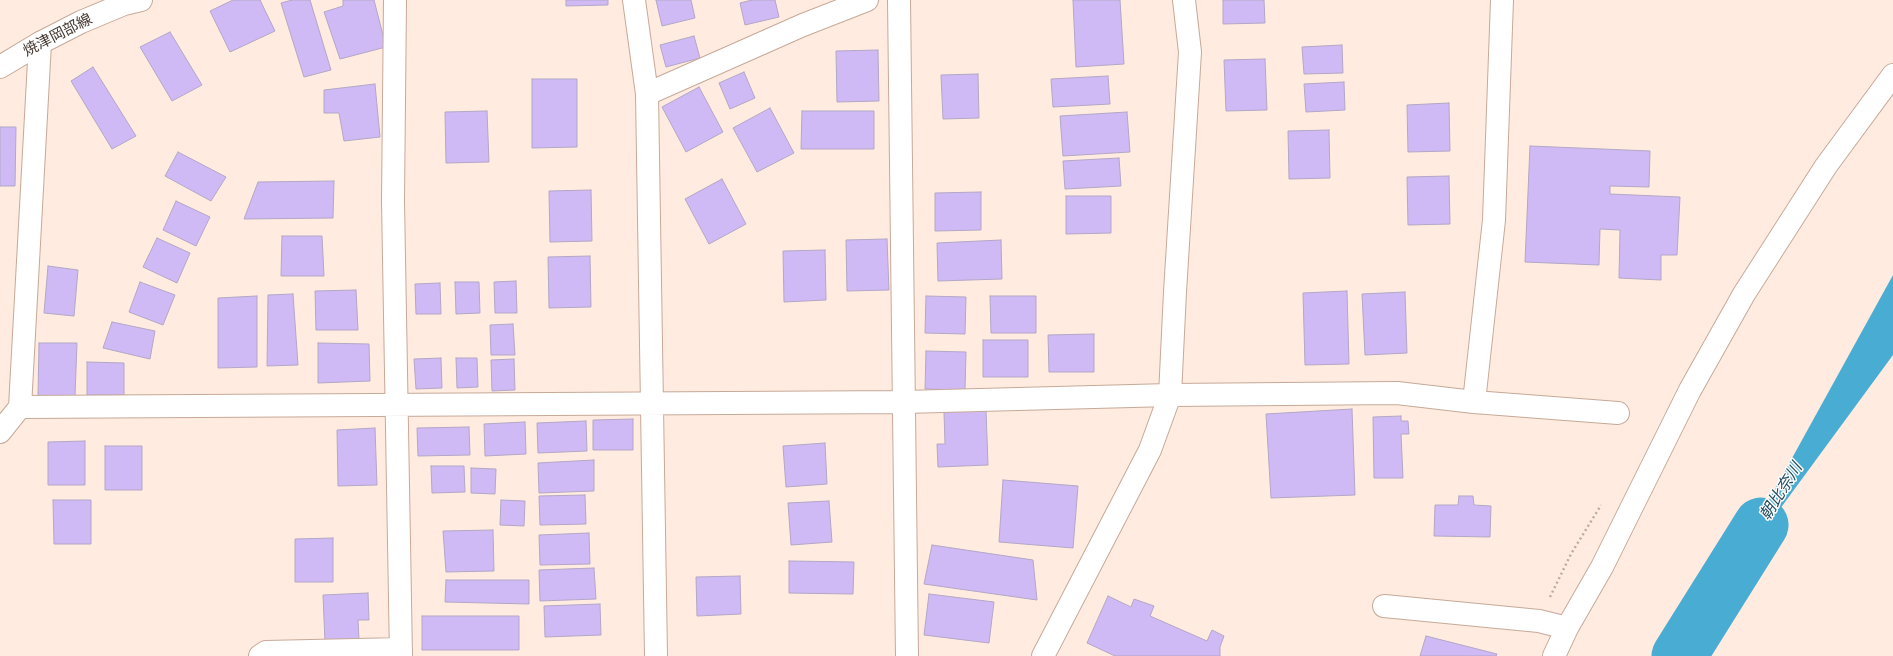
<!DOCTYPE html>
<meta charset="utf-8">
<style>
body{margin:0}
canvas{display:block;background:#ffebe0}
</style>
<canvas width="1893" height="656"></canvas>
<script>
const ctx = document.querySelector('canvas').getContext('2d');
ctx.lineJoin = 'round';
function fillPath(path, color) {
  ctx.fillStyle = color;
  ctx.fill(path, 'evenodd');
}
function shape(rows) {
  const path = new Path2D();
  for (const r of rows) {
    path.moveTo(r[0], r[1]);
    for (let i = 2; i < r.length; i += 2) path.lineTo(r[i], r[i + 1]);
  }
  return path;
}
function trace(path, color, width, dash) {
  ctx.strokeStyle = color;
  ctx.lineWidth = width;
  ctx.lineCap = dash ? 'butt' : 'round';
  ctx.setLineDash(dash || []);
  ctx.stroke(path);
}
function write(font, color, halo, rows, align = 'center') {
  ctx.font = font + ' Jost,"Noto Sans JP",sans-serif';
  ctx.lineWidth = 3;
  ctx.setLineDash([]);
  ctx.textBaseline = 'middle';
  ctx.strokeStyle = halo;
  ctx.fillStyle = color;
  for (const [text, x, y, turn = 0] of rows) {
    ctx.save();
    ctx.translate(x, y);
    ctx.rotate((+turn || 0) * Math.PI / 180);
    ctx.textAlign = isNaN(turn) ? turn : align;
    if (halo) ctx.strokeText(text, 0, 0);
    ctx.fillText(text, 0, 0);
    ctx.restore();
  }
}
fillPath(shape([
 [1893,275,1893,355,1716,596]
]), '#49add3');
trace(shape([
 [1679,656,1761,525]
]), '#49add3', 55);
const building = shape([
 [233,0,260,0,275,31,230,52,210,11,233,0],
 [292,0,310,0,331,70,304,77,281,3,292,0],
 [343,0,374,0,386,47,340,59,324,12,343,6,343,0],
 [566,0,608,0,608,5,566,6,566,0],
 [656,0,691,0,695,18,662,26,656,0],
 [752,0,775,0,779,17,745,25,740,3,752,0],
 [1073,0,1120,0,1124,64,1076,67,1073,0],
 [1223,0,1264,0,1265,23,1223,24,1223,0],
 [170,32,202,85,172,101,140,47,170,32],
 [694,36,700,58,666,67,660,45,694,36],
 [1342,45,1343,73,1304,74,1302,47,1342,45],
 [878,50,879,101,837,102,836,51,878,50],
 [1265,59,1267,110,1226,111,1224,60,1265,59],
 [93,67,136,136,112,149,71,81,93,67],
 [744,72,755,98,730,109,719,83,744,72],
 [978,74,979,118,943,119,941,75,978,74],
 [1108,76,1110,104,1053,107,1051,79,1108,76],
 [532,79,577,79,577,147,532,148,532,79],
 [1344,82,1345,110,1306,112,1304,84,1344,82],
 [375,84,380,137,344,141,339,113,324,113,324,90,375,84],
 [699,87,723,132,686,152,662,107,699,87],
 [1449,103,1450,151,1408,152,1407,105,1449,103],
 [770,108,794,153,757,172,733,128,770,108],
 [487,111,489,162,446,163,445,112,487,111],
 [802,111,874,111,874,149,801,149,802,111],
 [1127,112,1130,152,1063,156,1060,116,1127,112],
 [0,127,16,127,15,186,0,186,0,127],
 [1329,130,1330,178,1289,179,1288,131,1329,130],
 [1530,146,1650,151,1649,187,1610,186,1610,194,1680,197,1677,255,1661,255,1661,280,1619,278,1620,230,1600,229,1599,265,1525,262,1530,146],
 [178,152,226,177,211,201,165,176,178,152],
 [1119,158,1121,186,1065,189,1063,161,1119,158],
 [1449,176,1450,224,1408,225,1407,177,1449,176],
 [722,179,746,224,709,244,685,199,722,179],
 [334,181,333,218,244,219,258,182,334,181],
 [591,190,592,241,550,242,549,191,591,190],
 [981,192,981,230,935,231,935,193,981,192],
 [1066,196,1111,196,1111,233,1066,234,1066,196],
 [176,201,210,217,196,246,163,230,176,201],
 [282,236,322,236,324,276,281,276,282,236],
 [157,238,190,253,177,283,143,267,157,238],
 [887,239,889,290,847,291,846,240,887,239],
 [1001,240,1002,279,938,281,937,243,1001,240],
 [825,250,826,300,784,302,783,251,825,250],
 [590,256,591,307,549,308,548,257,590,256],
 [48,266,78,270,74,316,44,313,48,266],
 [516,281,517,313,495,313,494,282,516,281],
 [140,282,175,295,163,325,129,312,140,282],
 [455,282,479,282,480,313,456,314,455,282],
 [440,283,441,314,416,314,415,284,440,283],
 [356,290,358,330,316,330,315,291,356,290],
 [1347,291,1349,364,1305,365,1303,293,1347,291],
 [1405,292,1407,353,1365,355,1362,294,1405,292],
 [293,294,298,365,267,366,268,295,293,294],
 [257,296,257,367,218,368,218,298,257,296],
 [926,296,966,297,965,334,925,333,926,296],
 [990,296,1036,296,1036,333,991,333,990,296],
 [112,322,155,331,150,359,103,348,112,322],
 [513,324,515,355,491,355,490,325,513,324],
 [1094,334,1094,372,1049,372,1048,335,1094,334],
 [983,340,1028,340,1028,377,983,377,983,340],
 [39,343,77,343,75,396,38,396,39,343],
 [318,343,369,344,370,381,318,383,318,343],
 [926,351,966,352,965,390,925,389,926,351],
 [441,358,442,388,416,389,414,359,441,358],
 [456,358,477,358,478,387,457,388,456,358],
 [514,359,515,390,492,391,491,360,514,359],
 [87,362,124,363,124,395,87,395,87,362],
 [1352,409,1355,495,1271,498,1266,414,1352,409],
 [986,410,988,465,938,467,937,444,945,444,944,412,986,410],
 [1401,416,1401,421,1408,421,1409,434,1401,434,1403,478,1374,478,1373,417,1401,416],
 [633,419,633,450,593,450,593,420,633,419],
 [586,421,587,451,538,453,537,423,586,421],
 [525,422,526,454,485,456,484,424,525,422],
 [469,427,470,455,418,456,417,428,469,427],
 [375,428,377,485,338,486,337,430,375,428],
 [85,441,85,485,48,485,48,442,85,441],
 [825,443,827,484,786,487,783,446,825,443],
 [105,446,142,446,142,490,105,490,105,446],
 [594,460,594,491,539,493,538,463,594,460],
 [431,466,464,466,465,492,432,493,431,466],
 [471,468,496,469,495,494,471,493,471,468],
 [1003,480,1078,486,1073,548,999,542,1003,480],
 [585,495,586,524,540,525,539,496,585,495],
 [1459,496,1473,496,1474,505,1491,506,1490,537,1434,536,1435,505,1458,505,1459,496],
 [53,500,91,500,91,544,54,544,53,500],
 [501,500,525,501,524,526,500,525,501,500],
 [829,501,832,542,791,545,788,503,829,501],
 [493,530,494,571,446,572,443,531,493,530],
 [589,533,590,564,540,565,539,535,589,533],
 [333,538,333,582,295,582,295,539,333,538],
 [932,545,1033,560,1037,600,924,584,932,545],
 [789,561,854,562,853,594,789,593,789,561],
 [594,568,596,599,540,601,539,570,594,568],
 [740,576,741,614,697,616,696,577,740,576],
 [446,580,529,580,529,604,445,602,446,580],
 [368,593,369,620,358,620,359,640,325,642,323,595,368,593],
 [929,594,994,602,989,643,924,635,929,594],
 [1108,596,1131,607,1134,599,1154,606,1150,616,1207,641,1212,630,1224,636,1220,647,1220,656,1115,656,1087,643,1108,596],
 [600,604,601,635,545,637,544,606,600,604],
 [422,616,519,616,519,650,422,650,422,616],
 [1426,636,1497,654,1496,656,1420,656,1426,636]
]);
fillPath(building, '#d0baf6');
trace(building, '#b2a7c5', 1);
const street = shape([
 [395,0,393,201,401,656],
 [634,0,647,94,656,656],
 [899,0,907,656],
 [647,94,803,25,867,0],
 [1474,402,1494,220,1502,0],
 [20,407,904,402,1170,395,1397,393,1474,402,1618,413],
 [0,432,20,407,40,43],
 [1384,606,1539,621,1567,628],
 [260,656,266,652,401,649],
 [1554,656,1567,628,1602,567,1690,390,1744,294,1826,166,1893,75]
]);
const secondary = shape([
 [0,67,40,43,81,22,124,4,141,0],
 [1043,656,1150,450,1170,395,1175,292,1190,52,1184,0]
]);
trace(street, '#c7a998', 24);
trace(secondary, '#c7a998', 24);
trace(shape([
 [1550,597,1571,554,1601,505]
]), '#bdaca2', 2.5, [2, 3]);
trace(street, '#fff', 22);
trace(secondary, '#fff', 22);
write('15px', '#43362f', '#fdfdfd', [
 ["焼津岡部線",58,36,-27]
]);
write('italic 16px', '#224c5d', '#fdfdfd', [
 ["朝比奈川",1782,492,-58]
]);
</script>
